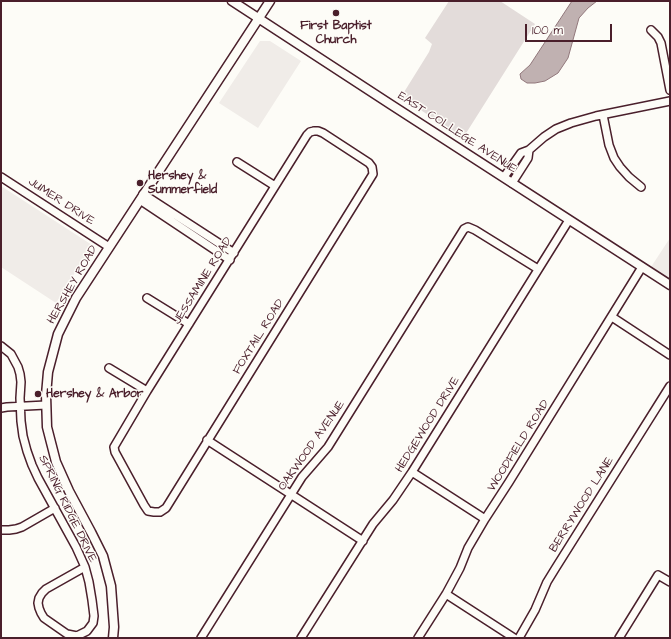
<!DOCTYPE html>
<style>
body{margin:0}
#map{position:relative;width:671px;height:639px;overflow:hidden;background:#fdfcf7;font-family:"Architects Daughter",sans-serif}
canvas{display:block}
.frame{position:absolute;inset:0;border:2px solid #4a1f2b;pointer-events:none}
.scale{position:absolute;left:525px;top:24px;width:87px;height:18px;box-sizing:border-box;border:2px solid #4a1f2b;border-top:0;padding-left:5px;font-size:12px;line-height:14px;white-space:nowrap;color:#4a1f2b;-webkit-text-stroke:3px #fdfcf7;paint-order:stroke}
</style>
<div id="map">
<canvas width="671" height="639"></canvas>
<div class="frame"></div>
<div class="scale">100 m</div>
</div>
<script>
const ctx = document.querySelector('canvas').getContext('2d');
ctx.lineJoin = 'round';
function fillPath(path, color) {
  ctx.fillStyle = color;
  ctx.fill(path, 'evenodd');
}
function shape(rows) {
  const path = new Path2D();
  for (const r of rows) {
    path.moveTo(r[0], r[1]);
    for (let i = 2; i < r.length; i += 2) path.lineTo(r[i], r[i + 1]);
  }
  return path;
}
function trace(path, color, width, dash) {
  ctx.strokeStyle = color;
  ctx.lineWidth = width;
  ctx.lineCap = dash ? 'butt' : 'round';
  ctx.setLineDash(dash || []);
  ctx.stroke(path);
}
function write(font, color, halo, rows, align = 'center') {
  ctx.font = font + ' "Architects Daughter",sans-serif';
  ctx.lineWidth = 3;
  ctx.setLineDash([]);
  ctx.textBaseline = 'middle';
  ctx.strokeStyle = halo;
  ctx.fillStyle = color;
  for (const [text, x, y, turn = 0] of rows) {
    ctx.save();
    ctx.translate(x, y);
    ctx.rotate((+turn || 0) * Math.PI / 180);
    ctx.textAlign = isNaN(turn) ? turn : align;
    if (halo) ctx.strokeText(text, 0, 0);
    ctx.fillText(text, 0, 0);
    ctx.restore();
  }
}
fillPath(shape([
 [260,41,270,41,301,61,258,128,219,103],
 [1,186,92,245,56,303,1,267],
 [670,238,670,279,651,267]
]), '#f0ece8');
fillPath(shape([
 [449,1,500,1,535,24,463,138,401,97,429,52,432,44,425,38]
]), '#e3dcda');
const water = shape([
 [572,1,597,1,588,8,579,18,568,58,558,73,545,81,535,83,527,83,521,79,520,74,530,65,572,1]
]);
fillPath(water, '#c0b1b1');
trace(water, '#91777b', 1);
const minor = shape([
 [651,30,658,37,661,43,670,90],
 [603,115,609,145,614,158,620,167,629,177,641,187],
 [314,131,318,131,323,133,369,163,372,167,373,174,166,508,160,512,154,512,148,511,144,505,115,452,114,447,147,391,307,135,310,132,314,131],
 [237,162,275,186],
 [1,177,109,247],
 [504,177,521,153,529,150,544,137,556,129,571,123,596,116,670,101],
 [512,183,528,158,529,150],
 [143,194,234,253],
 [140,200,230,260],
 [147,298,189,324],
 [612,317,670,355],
 [1,346,11,354,18,367,20,374,21,382,20,398,21,421,23,436,27,451,32,465,38,478,76,547,85,567,89,582,92,600,94,616,93,623,87,631,77,636,67,634,44,618,41,613,39,608,38,603,39,598,42,593,46,589,85,567],
 [109,368,147,391],
 [1,408,7,407,46,405],
 [207,440,363,541],
 [412,472,485,519],
 [1,530,9,530,16,529,22,527,55,508],
 [446,594,514,638],
 [201,638,302,477,328,447,464,229,468,227,475,230,538,269],
 [301,638,373,524,393,500,412,472,569,220],
 [418,638,446,594,460,568,468,548,485,519,509,482,642,267],
 [519,638,535,610,547,582,555,569,670,386],
 [619,638,658,575,670,582]
]);
const major = shape([
 [232,1,390,104,670,285],
 [113,638,114,627,111,586,103,556,91,532,69,491,56,462,47,427,46,395,48,372,58,334,76,298,270,1]
]);
trace(minor, '#4a1f2b', 10);
trace(major, '#4a1f2b', 11);
trace(minor, '#fdfcf7', 7);
trace(major, '#fdfcf7', 8);
for (const [x, y, r, color] of [
 [336,13,4,"#4a1f2b"],
 [140,183,4,"#4a1f2b"],
 [38,394,4,"#4a1f2b"]
]) {
  const dot = new Path2D();
  dot.arc(x, y, r, 0, 2 * Math.PI);
  ctx.fillStyle = color;
  ctx.fill(dot);
  trace(dot, '#fdfcf7', 1.5);
}
write('bold 12px', '#4a1f2b', '#fdfcf7', [
 ["First Baptist",336,26,"center"],
 ["Church",336,40,"center"],
 ["Hershey &",148,176],
 ["Summerfield",148,190],
 ["Hershey & Arbor",46,394]
], 'left');
write('12px', '#4a1f2b', '#fdfcf7', [
 ["EAST COLLEGE AVENUE",457,133,33],
 ["JUMER DRIVE",61,202,33],
 ["JESSAMINE ROAD",203,281,-58],
 ["HERSHEY ROAD",73,285,-60],
 ["FOXTAIL ROAD",259,337,-58],
 ["HEDGEWOOD DRIVE",428,425,-58],
 ["OAKWOOD AVENUE",312,446,-55],
 ["WOODFIELD ROAD",519,446,-58],
 ["BERRYWOOD LANE",582,505,-58],
 ["SPRING RIDGE DRIVE",67,509,64]
]);
</script>
